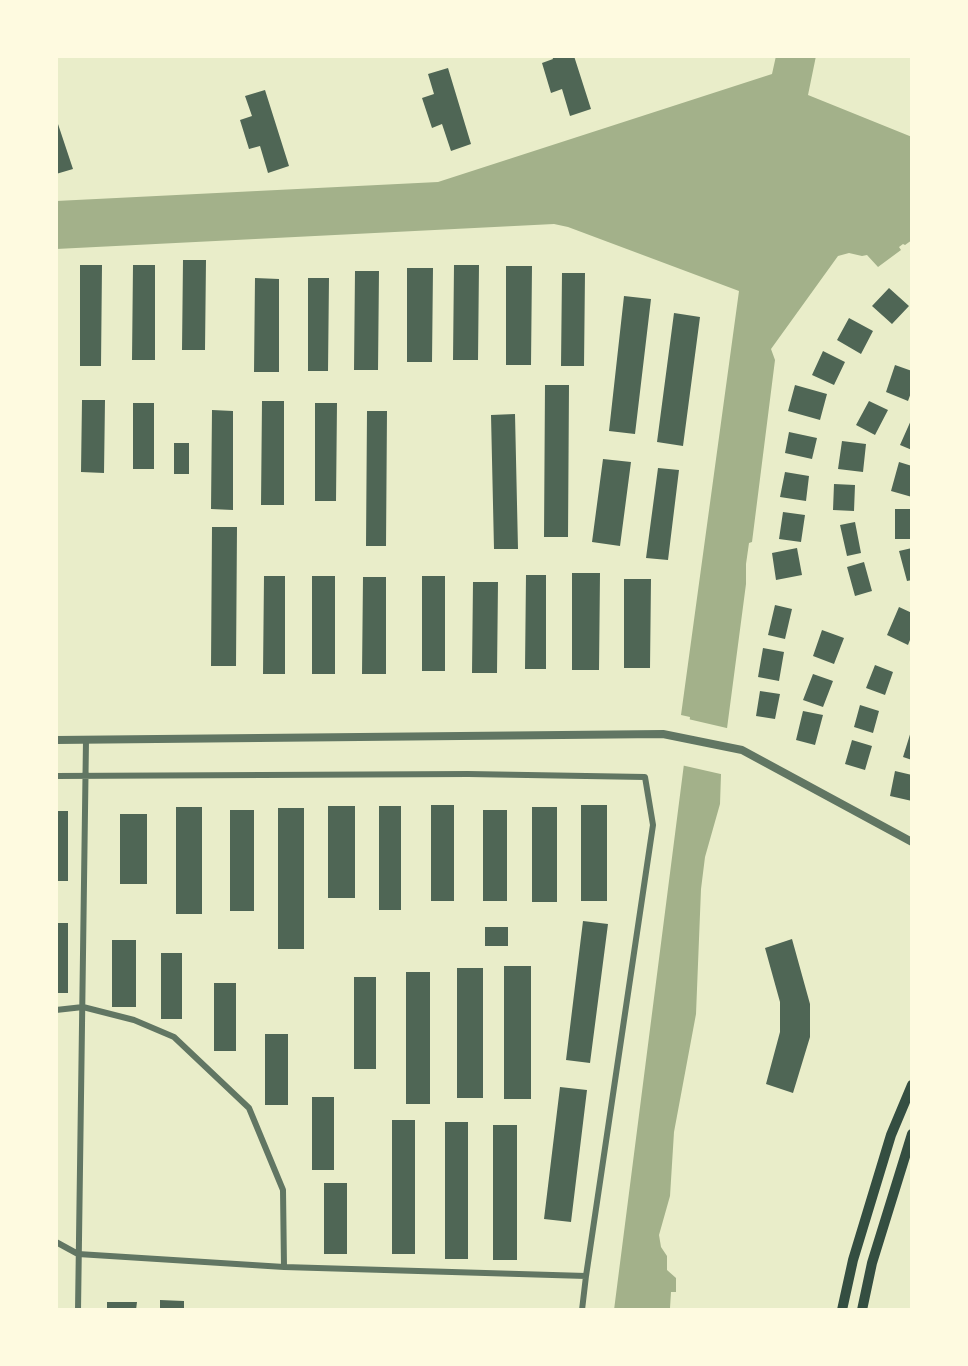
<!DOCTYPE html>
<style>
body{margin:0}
#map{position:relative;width:968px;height:1366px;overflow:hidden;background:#e9edc9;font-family:Helvetica,sans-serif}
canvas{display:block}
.frame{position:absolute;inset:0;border:58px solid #fefae0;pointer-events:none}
</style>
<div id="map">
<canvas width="968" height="1366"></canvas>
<div class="frame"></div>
</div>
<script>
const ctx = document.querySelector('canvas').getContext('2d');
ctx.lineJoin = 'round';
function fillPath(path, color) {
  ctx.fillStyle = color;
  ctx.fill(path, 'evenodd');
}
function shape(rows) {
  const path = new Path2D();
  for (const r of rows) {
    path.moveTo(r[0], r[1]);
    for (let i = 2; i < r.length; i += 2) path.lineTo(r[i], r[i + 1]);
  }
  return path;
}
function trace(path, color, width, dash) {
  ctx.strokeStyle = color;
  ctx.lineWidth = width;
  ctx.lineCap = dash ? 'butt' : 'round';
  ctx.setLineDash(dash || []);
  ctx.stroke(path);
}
fillPath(shape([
 [776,56,816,56,808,95,912,137,912,240,905,245,903,244,899,247,901,250,878,267,867,255,862,256,849,253,838,256,771,349,775,360,752,542,749,543,746,564,746,584,721,774,720,804,705,857,701,889,696,1014,674,1132,670,1196,659,1235,661,1247,667,1256,667,1270,676,1278,676,1292,671,1292,670,1308,672,1310,614,1310,690,717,681,715,739,291,568,227,554,224,56,249,56,201,438,182,772,74]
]), '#a3b18a');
fillPath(shape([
 [688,719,731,729,725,775,681,765]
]), '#e9edc9');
fillPath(shape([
 [552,56,574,56,591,109,570,116,562,89,551,93,542,63,553,59],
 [448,68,471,144,451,151,442,124,432,128,422,98,434,94,428,74],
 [265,90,289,166,268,173,260,146,249,149,240,120,252,116,245,96],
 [56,118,73,169,56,174],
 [183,260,206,260,205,350,182,350],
 [80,265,102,265,101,366,80,366],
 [133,265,155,265,155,360,132,360],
 [454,265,479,265,478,360,453,360],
 [506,266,532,266,531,365,506,365],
 [407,268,433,268,432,362,407,362],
 [355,271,379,271,378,370,354,370],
 [562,273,585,273,584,366,561,366],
 [255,278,279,279,279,372,254,372],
 [308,278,329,278,328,371,308,371],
 [889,288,909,306,892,324,872,306],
 [624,296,651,299,635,434,609,431],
 [674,313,700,317,683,446,657,442],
 [849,318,873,331,861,354,837,340],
 [823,351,845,362,834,385,812,375],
 [895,365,912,371,912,390,908,401,886,392],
 [545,385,569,385,568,537,544,537],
 [795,385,827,394,820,420,788,411],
 [82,400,105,400,104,473,81,472],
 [262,401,284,401,284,505,261,505],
 [869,401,888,410,875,435,856,425],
 [133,403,154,403,154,469,133,469],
 [315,403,337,403,336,501,315,501],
 [212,410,233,411,233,510,211,509],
 [367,411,387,411,386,546,366,546],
 [515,414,518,549,494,549,491,415],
 [912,418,912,450,900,445],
 [789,432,817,438,812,459,785,453],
 [842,441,866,444,863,472,838,469],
 [174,443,189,443,189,474,174,474],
 [603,459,631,462,620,546,592,542],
 [899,462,912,466,912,497,891,491],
 [658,468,679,470,668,560,646,558],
 [785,472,809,476,806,501,780,497],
 [834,484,855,485,854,511,833,510],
 [895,509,912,509,912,539,895,539],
 [783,512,805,515,801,542,779,539],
 [855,522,861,553,847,556,840,525],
 [212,527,237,527,236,666,211,666],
 [797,548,802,575,776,580,772,553],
 [912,548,912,580,907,581,899,551],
 [864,562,872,591,855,596,847,567],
 [572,573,600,573,599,670,572,670],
 [526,575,546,575,546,669,525,669],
 [264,576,285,576,285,674,263,674],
 [312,576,335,576,335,674,312,674],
 [422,576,445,576,445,671,422,671],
 [363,577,386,577,386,674,362,674],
 [624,579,651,579,650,668,624,668],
 [473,582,498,582,497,673,472,673],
 [775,605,792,609,785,639,768,635],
 [899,607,912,613,912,635,908,645,887,635],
 [822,630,844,638,834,664,813,656],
 [763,648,784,652,779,681,758,677],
 [875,665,893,672,885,695,866,688],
 [813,674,833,681,823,707,803,700],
 [760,691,780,694,775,719,756,716],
 [860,705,879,711,873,733,854,727],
 [803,711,823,715,815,745,796,740],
 [912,728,912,760,903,757],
 [852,740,872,746,865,770,845,764],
 [895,771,912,775,912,801,890,796],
 [431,805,454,805,454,901,431,901],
 [581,805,607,805,607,901,581,901],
 [328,806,355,806,355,898,328,898],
 [379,806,401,806,401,910,379,910],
 [176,807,202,807,202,914,176,914],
 [532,807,557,807,557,902,532,902],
 [278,808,304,808,304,949,278,949],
 [230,810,254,810,254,911,230,911],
 [483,810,507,810,507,901,483,901],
 [56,811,68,811,68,881,56,881],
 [120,814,147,814,147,884,120,884],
 [583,921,608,924,590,1063,566,1060],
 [56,923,68,923,68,993,56,993],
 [485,927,508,927,508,946,485,946],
 [792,939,810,1004,810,1037,793,1093,766,1084,780,1032,780,1002,765,948],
 [112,940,136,940,136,1007,112,1007],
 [161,953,182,953,182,1019,161,1019],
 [504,966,531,966,531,1099,504,1099],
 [457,968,483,968,483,1098,457,1098],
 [406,972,430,972,430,1104,406,1104],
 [354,977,376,977,376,1069,354,1069],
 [214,983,236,983,236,1051,214,1051],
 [265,1034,288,1034,288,1105,265,1105],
 [560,1087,587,1090,571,1222,544,1219],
 [312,1097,334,1097,334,1170,312,1170],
 [392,1120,415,1120,415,1254,392,1254],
 [445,1122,468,1122,468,1259,445,1259],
 [493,1125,517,1125,517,1260,493,1260],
 [324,1183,347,1183,347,1254,324,1254],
 [160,1300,184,1301,184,1310,160,1310],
 [107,1302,137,1302,136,1310,107,1310]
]), '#4f6655');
trace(shape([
 [56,776,468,774,645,777,653,825,586,1276],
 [56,1010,83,1007,134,1020,174,1037,249,1108,283,1190,284,1267],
 [56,1242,78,1254,284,1267,586,1276,582,1310],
 [78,1310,86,740]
]), '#617663', 6);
trace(shape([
 [56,740,663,734,742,750,912,842]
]), '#617663', 8);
trace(shape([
 [842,1310,853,1260,891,1135,912,1085],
 [862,1310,872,1263,912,1134]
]), '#344e41', 10);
</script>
